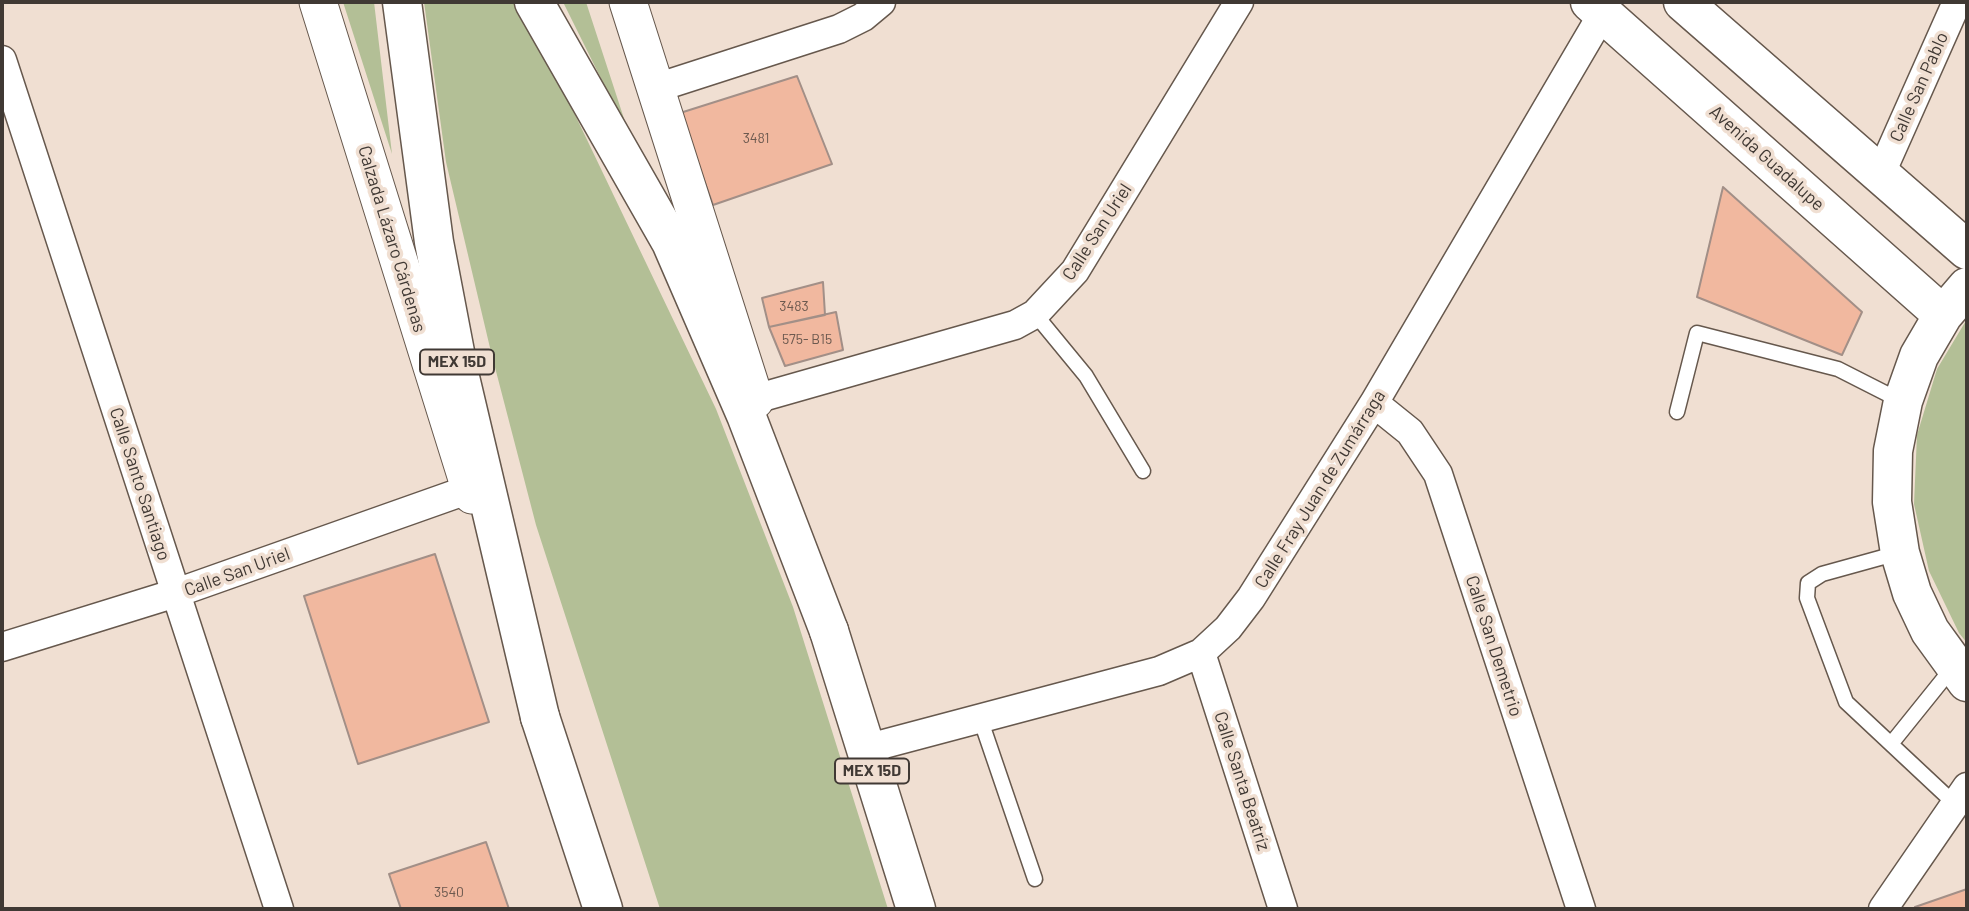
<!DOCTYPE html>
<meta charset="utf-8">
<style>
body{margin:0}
#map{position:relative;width:1969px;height:911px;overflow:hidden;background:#f0dfd2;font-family:Barlow,sans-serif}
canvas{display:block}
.frame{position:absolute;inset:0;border:4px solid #403934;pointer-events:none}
</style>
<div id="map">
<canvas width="1969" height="911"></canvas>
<div class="frame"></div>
</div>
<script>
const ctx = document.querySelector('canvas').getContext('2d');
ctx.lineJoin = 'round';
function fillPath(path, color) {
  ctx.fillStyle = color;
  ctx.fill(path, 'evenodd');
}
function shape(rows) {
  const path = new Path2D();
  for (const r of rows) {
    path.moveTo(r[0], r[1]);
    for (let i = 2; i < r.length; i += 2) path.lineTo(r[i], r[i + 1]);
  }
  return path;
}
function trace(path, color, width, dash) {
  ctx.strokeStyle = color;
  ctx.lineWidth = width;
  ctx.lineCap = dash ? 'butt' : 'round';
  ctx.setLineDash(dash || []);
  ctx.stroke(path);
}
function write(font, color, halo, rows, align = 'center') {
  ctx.font = font + ' Barlow,sans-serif';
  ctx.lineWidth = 7;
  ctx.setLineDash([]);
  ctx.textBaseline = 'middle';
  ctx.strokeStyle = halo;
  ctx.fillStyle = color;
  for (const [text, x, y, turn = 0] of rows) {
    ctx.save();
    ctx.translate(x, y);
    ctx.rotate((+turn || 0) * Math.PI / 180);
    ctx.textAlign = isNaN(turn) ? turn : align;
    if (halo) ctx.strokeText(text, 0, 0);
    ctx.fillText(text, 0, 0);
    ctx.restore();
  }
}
fillPath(shape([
 [343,2,374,2,392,154],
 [424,2,521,2,716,409,793,607,888,909,660,909,536,525,491,352,446,162],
 [563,2,586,2,630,137],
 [1967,319,1967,643,1959,633,1929,571,1914,504,1917,435,1937,369]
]), '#b3bf96');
const building = shape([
 [797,76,832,164,713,205,680,113,797,76],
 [1723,187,1862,312,1842,355,1697,297,1723,187],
 [823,282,825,315,769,327,762,298,823,282],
 [836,312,843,350,785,366,769,327,836,312],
 [435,554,489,722,358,764,304,596,435,554],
 [486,842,509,909,401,909,389,874,486,842],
 [1967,889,1967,909,1916,909,1915,907,1967,889]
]);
fillPath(building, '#f1b89f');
trace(building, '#a28f87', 2);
const service = shape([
 [1035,314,1086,376,1143,471],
 [1677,412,1697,333,1838,369,1901,401],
 [1898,553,1822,574,1808,583,1807,598,1846,702,1955,804],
 [980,718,1035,879],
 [1891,744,1953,667]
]);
const minor = shape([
 [2,60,279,909],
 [656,88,839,29,863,17,881,2],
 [1881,173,1957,2],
 [755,399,1015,325,1035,314,1075,271,1239,2],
 [1374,403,1410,432,1438,474,1581,909],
 [2,647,176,593,470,489],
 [1201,653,1283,909],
 [865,749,1159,671,1201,653,1228,628,1251,598,1374,403,1603,13],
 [1883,909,1967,787]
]);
const tertiary = shape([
 [318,2,472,495],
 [628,2,755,400]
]);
const primary = shape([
 [1590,2,1943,315],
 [1683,2,1967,250],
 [1967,287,1943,315,1919,356,1903,401,1893,451,1892,502,1900,553,1912,593,1930,631,1967,682]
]);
const trunk = shape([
 [829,631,916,909],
 [540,717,603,909]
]);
const motorway = shape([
 [402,2,434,242,459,373,540,717],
 [534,2,671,242,746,415,829,631]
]);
trace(service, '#66584d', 17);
trace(minor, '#66584d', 31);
trace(tertiary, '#66584d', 39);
trace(primary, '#66584d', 41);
trace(trunk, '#66584d', 41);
trace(motorway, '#66584d', 41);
trace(service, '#fff', 14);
trace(minor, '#fff', 28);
trace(tertiary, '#fff', 37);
trace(primary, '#fff', 38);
trace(trunk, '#fff', 38);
trace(motorway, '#fff', 38);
write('14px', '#6c594f', null, [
 ["3481",756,138],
 ["3483",794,306],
 ["575- B15",807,339],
 ["3540",449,892]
]);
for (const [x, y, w] of [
 [457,362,74],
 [872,771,74]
]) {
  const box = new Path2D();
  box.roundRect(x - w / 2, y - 12.5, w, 25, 5);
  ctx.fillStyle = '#f0dfd2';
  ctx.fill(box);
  trace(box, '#403934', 2);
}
write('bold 16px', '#403934', null, [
 ["MEX 15D",457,362],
 ["MEX 15D",872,771]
]);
write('18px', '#403934', '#f0dfd2', [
 ["Calle San Pablo",1919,87,-66],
 ["Avenida Guadalupe",1767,158,42],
 ["Calle San Uriel",1097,232,-57],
 ["Calzada Lázaro Cárdenas",392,239,73],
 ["Calle Santo Santiago",140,484,72],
 ["Calle Fray Juan de Zumárraga",1320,489,-58],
 ["Calle San Uriel",237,572,-20],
 ["Calle San Demetrio",1494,646,72],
 ["Calle Santa Beatríz",1242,781,72]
]);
</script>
